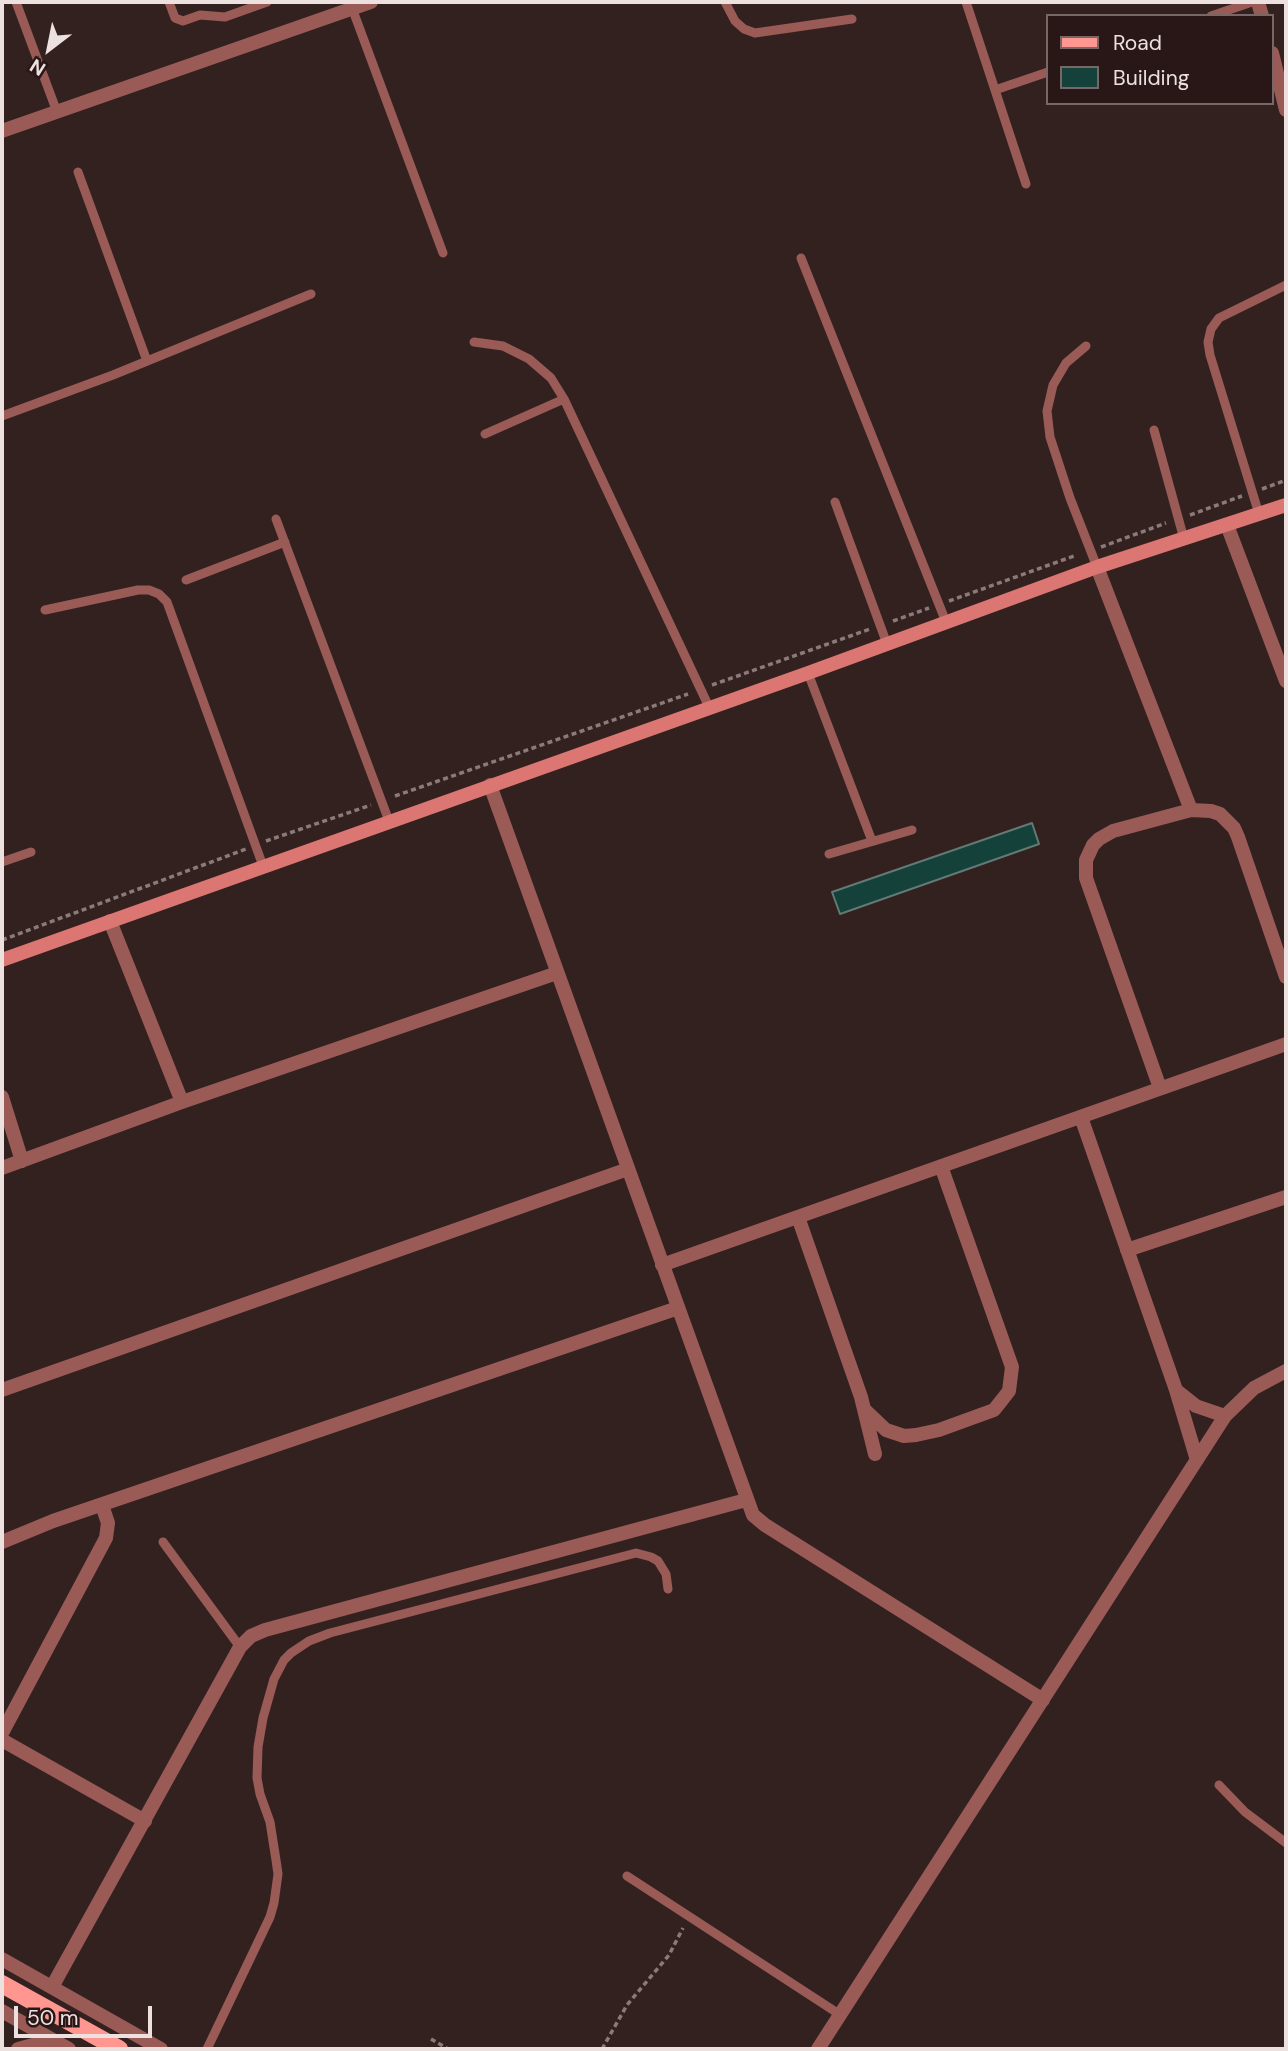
<!DOCTYPE html>
<style>
body{margin:0}
#map{position:relative;width:1288px;height:2051px;overflow:hidden;background:#332120;font-family:"DM Sans",sans-serif}
canvas{display:block}
.frame{position:absolute;inset:0;border:4px solid #ede1e0;pointer-events:none}
.legend{position:absolute;left:1046px;top:14px;width:228px;height:91px;box-sizing:border-box;background:#281716;border:2px solid #776867;margin:0;padding:9px 12px;list-style:none;font-size:21px;color:#ede1e0}
.legend li{display:flex;align-items:center;gap:14px;height:35px}
.legend b{width:35px;border:2px solid #776867}
.north{position:absolute;left:14px;top:14px;width:70px;height:70px;-webkit-text-stroke:5px #281716;paint-order:stroke;rotate:212deg;font-size:19px;font-weight:700;line-height:28px;text-align:center;color:#ede1e0}
.north::after{content:'';display:block;margin:auto;width:24px;height:32px;background:#ede1e0;clip-path:polygon(50% 0,100% 100%,50% 72%,0 100%)}
.scale{position:absolute;left:14px;top:2006px;width:138px;height:32px;box-sizing:border-box;border:4px solid #ede1e0;border-top:0;padding-left:9px;font-size:21px;line-height:24px;white-space:nowrap;color:#ede1e0;-webkit-text-stroke:5px #281716;paint-order:stroke}
</style>
<div id="map">
<canvas width="1288" height="2051"></canvas>
<div class="frame"></div>
<ul class="legend">
<li><b style="height:9px;background:#ff9690"></b>Road</li>
<li><b style="height:19px;background:#14413a"></b>Building</li>
</ul>
<div class="north">N</div>
<div class="scale">50 m</div>
</div>
<script>
const ctx = document.querySelector('canvas').getContext('2d');
ctx.lineJoin = 'round';
function fillPath(path, color) {
  ctx.fillStyle = color;
  ctx.fill(path, 'evenodd');
}
function shape(rows) {
  const path = new Path2D();
  for (const r of rows) {
    path.moveTo(r[0], r[1]);
    for (let i = 2; i < r.length; i += 2) path.lineTo(r[i], r[i + 1]);
  }
  return path;
}
function trace(path, color, width, dash) {
  ctx.strokeStyle = color;
  ctx.lineWidth = width;
  ctx.lineCap = dash ? 'butt' : 'round';
  ctx.setLineDash(dash || []);
  ctx.stroke(path);
}
const building = shape([
 [1032,823,1039,844,840,914,832,892,1032,823]
]);
fillPath(building, '#14413a');
trace(building, '#627974', 2);
trace(shape([
 [1262,489,1286,480],
 [1190,515,1242,496],
 [1101,547,1166,523],
 [949,601,1074,556],
 [893,621,929,608],
 [712,685,870,629],
 [395,796,688,694],
 [266,841,371,805],
 [2,940,246,849],
 [431,2039,448,2049],
 [602,2049,627,2005,669,1955,683,1928]
]), '#8a7b7a', 3.5, [5, 3.5]);
trace(shape([
 [16,2,57,112],
 [169,2,175,18,183,21,200,15,225,17,267,2],
 [725,2,735,21,744,29,755,33,852,19],
 [966,2,1026,184],
 [352,8,443,253],
 [1211,16,1252,2],
 [995,90,1048,72],
 [78,172,147,361],
 [801,258,946,622],
 [474,342,503,346,529,359,551,378,564,399,709,707],
 [1086,346,1066,363,1053,385,1047,411,1050,437,1070,498,1097,567],
 [2,416,113,375,311,294],
 [1154,430,1184,539],
 [485,434,564,399],
 [835,502,887,644],
 [1259,514,1210,355,1208,342,1211,329,1219,318,1286,285],
 [276,519,389,821],
 [186,580,285,542],
 [45,610,138,590,149,590,159,594,167,602,263,866],
 [808,673,872,841],
 [829,854,912,830],
 [2,862,31,852],
 [163,1542,240,1647],
 [1219,1785,1245,1812,1286,1843],
 [627,1876,839,2014],
 [207,2049,270,1917,274,1903,278,1874,276,1860,270,1822,260,1794,257,1778,258,1747,263,1718,274,1679,284,1660,291,1653,309,1641,330,1633,636,1553,651,1557,658,1561,666,1574,668,1589]
]), '#9a5b57', 9);
trace(shape([
 [1258,2,1262,16],
 [1272,53,1286,110],
 [1227,525,1286,681],
 [1097,567,1191,810],
 [490,785,753,1515,765,1525,1043,1700],
 [110,921,182,1102],
 [1160,1088,1086,878,1086,860,1093,845,1099,839,1113,831,1191,810,1211,811,1220,814,1234,828,1238,837,1286,977],
 [2,1097,22,1161],
 [1081,1117,1176,1390,1197,1460],
 [2,1168,182,1102,557,973],
 [798,1217,861,1397,875,1454],
 [1127,1250,1286,1197],
 [662,1265,1286,1044],
 [2,1390,628,1169],
 [1177,1391,1196,1406,1225,1416],
 [866,1411,886,1430,904,1436,916,1435,939,1430,994,1410,1009,1391,1012,1367,941,1166],
 [2,1542,53,1521,678,1308],
 [2,1733,106,1538,108,1523,102,1505],
 [2,1740,145,1821],
 [2,1959,161,2049],
 [52,1987,240,1647,251,1636,265,1630,746,1500],
 [818,2049,1225,1416,1254,1388,1286,1371]
]), '#9a5b57', 14);
trace(shape([
 [2,131,371,2],
 [2,2011,69,2049],
 [18,2049,40,2043,59,2044]
]), '#9a5b57', 14);
trace(shape([
 [2,960,808,673,1097,567,1286,505]
]), '#db7672', 14);
trace(shape([
 [2,1984,119,2049]
]), '#ff9690', 18);
</script>
